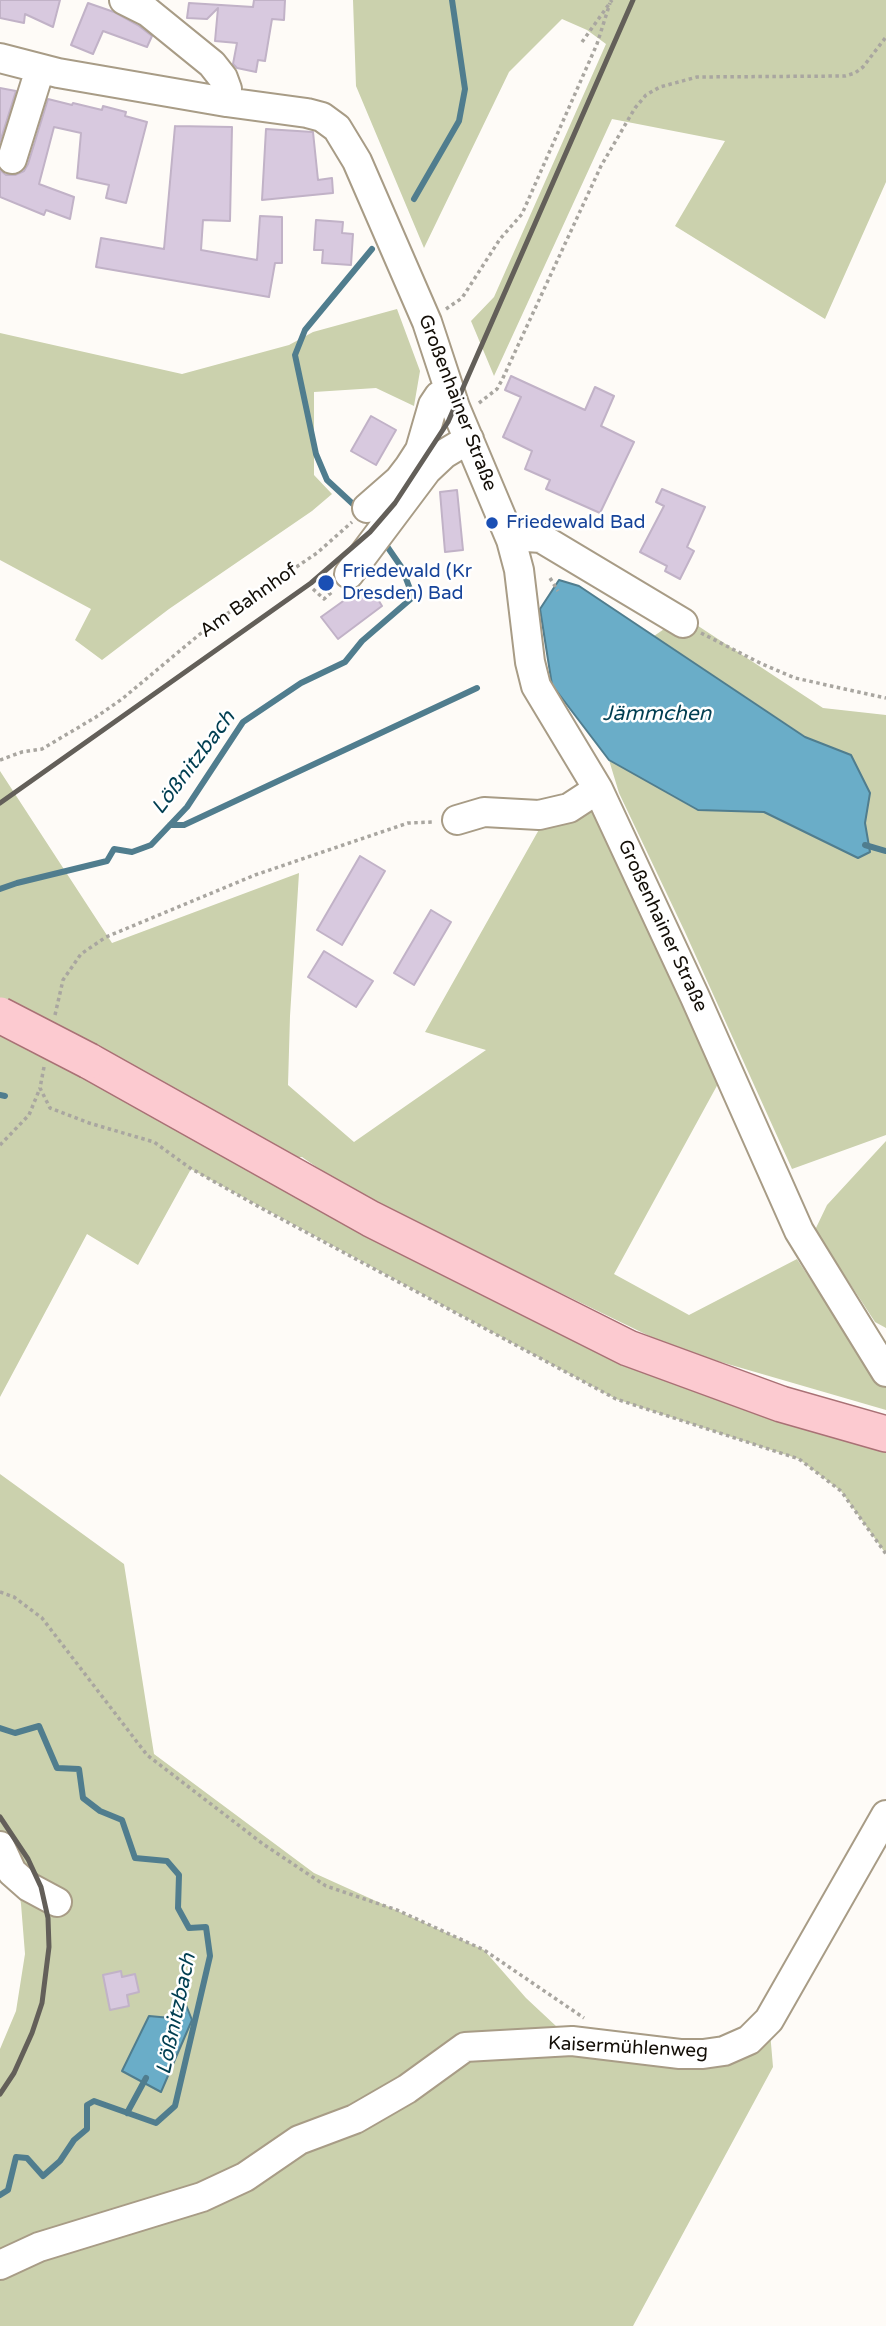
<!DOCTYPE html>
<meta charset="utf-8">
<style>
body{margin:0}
canvas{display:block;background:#fefbf7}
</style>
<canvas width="886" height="2326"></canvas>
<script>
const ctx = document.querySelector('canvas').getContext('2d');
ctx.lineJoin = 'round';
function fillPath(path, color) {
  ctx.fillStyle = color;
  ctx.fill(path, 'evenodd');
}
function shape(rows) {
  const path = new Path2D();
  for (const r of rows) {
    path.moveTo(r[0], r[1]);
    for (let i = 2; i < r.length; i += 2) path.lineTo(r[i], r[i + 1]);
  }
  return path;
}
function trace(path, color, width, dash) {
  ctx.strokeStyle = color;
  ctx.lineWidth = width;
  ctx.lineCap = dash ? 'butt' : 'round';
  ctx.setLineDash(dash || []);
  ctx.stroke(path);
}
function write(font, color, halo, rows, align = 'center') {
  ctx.font = font + ' "Varela Round",sans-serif';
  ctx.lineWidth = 5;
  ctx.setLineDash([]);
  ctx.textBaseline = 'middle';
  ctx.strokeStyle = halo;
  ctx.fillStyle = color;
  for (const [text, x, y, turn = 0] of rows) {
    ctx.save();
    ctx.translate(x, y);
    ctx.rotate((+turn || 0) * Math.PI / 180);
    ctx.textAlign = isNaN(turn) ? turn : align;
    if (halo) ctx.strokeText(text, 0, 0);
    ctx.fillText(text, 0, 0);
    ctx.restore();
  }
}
fillPath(shape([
 [353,0,886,0,886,182,825,319,675,226,725,141,612,119,494,376,471,321,494,297,606,44,587,30,562,19,509,72,424,248,356,86],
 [397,309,420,371,414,406,376,388,314,392,314,475,332,494,312,511,169,609,102,660,75,640,91,609,0,560,0,333,182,374,289,345,313,332],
 [683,616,823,708,886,715,886,1135,792,1169,685,932,619,793,609,760,697,810,764,812,858,858,870,852,865,823,870,793,851,755,806,737,654,636],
 [0,771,112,943,299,873,290,1016,288,1085,354,1142,486,1050,425,1032,541,826,591,806,719,1082,614,1274,689,1315,797,1259,875,1379,886,1373,886,1410,676,1349,353,1192,302,1157,249,1163,886,1442,886,1554,841,1491,799,1459,616,1399,191,1169,138,1265,87,1234,0,1397],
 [886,1141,886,1328,875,1322,815,1230,827,1205],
 [0,1474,124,1564,154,1754,314,1873,484,1950,526,1998,572,2041,680,2054,769,2020,773,2067,633,2326,0,2326,0,2049,16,2011,25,1954,21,1904,13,1855,0,1840]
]), '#cbd1ad');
const water = shape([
 [559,580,579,586,805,737,851,755,870,793,865,823,870,852,858,858,764,812,698,810,609,760,552,685,540,609,559,580],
 [186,2005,192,2020,161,2092,122,2071,149,2016,171,2018,186,2005]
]);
fillPath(water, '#6aadc8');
trace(water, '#507d8e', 2);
trace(shape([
 [414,199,459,121,465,89,452,0],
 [354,505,327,480,316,454,295,355,305,330,372,249],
 [170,825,184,825,477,688],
 [865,845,886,851],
 [0,889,17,883,107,861,114,849,132,852,151,845,187,807,243,722,301,683,345,662,362,641,413,597,402,568,384,542],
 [0,1095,5,1096],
 [0,1728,15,1733,39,1726,57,1768,79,1769,83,1798,100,1811,122,1820,135,1858,167,1861,179,1875,178,1908,189,1928,206,1927,210,1956,175,2106,156,2123,94,2101,87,2105,87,2129,74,2140,60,2161,43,2176,27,2158,16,2157,8,2190,0,2195],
 [127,2113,146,2078]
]), '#507d8e', 6);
const building = shape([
 [0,0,60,0,53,27,25,14,24,23,0,18,0,0],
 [254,0,285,0,284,20,272,19,265,61,258,60,256,72,237,68,233,64,237,43,215,41,218,8,207,19,187,18,189,3,253,7,254,0],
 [88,3,114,12,139,26,152,36,147,47,103,31,93,54,71,45,88,3],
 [0,88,16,91,0,142,0,88],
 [48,99,72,105,73,103,102,110,103,106,126,112,125,116,147,122,126,203,106,198,109,185,77,178,81,133,54,127,39,184,74,197,70,219,46,210,44,215,0,197,0,170,6,175,15,175,24,171,28,164,48,99],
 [175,126,232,127,230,221,203,220,201,250,257,260,260,216,282,217,282,263,275,263,269,297,96,267,101,238,164,249,175,126],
 [266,129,313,132,318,180,332,178,333,193,262,200,266,129],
 [316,220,343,222,342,233,353,234,351,265,322,263,323,250,314,250,316,220],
 [511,376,585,410,595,387,614,396,601,426,634,442,600,513,546,489,550,480,525,469,532,451,503,437,521,397,505,390,511,376],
 [371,416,396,430,376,465,351,451,371,416],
 [662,489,705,507,687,547,694,551,680,579,665,571,667,566,640,552,664,506,656,502,662,489],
 [457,490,463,550,445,552,440,492,457,490],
 [371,588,382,606,338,639,321,617,353,594,357,599,371,588],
 [360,856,385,871,342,945,317,930,360,856],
 [431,910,451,922,414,985,394,973,431,910],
 [324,951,373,981,356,1007,308,977,324,951],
 [121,1971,122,1977,135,1974,139,1992,127,1995,129,2006,110,2010,103,1975,121,1971]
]);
fillPath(building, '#d8c9df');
trace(building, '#c1b2c7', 2);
const minor = shape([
 [124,0,148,12,212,64,223,78,227,89,226,102],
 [0,58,58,73,226,102,307,113,322,117,337,128,357,161,427,322,455,407,511,540,519,570,530,662,536,686,598,789,695,997,799,1231,886,1372],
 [12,159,40,69],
 [367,508,399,480,409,467,420,450,433,405,439,396,449,390],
 [511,540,527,537,541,538,683,623],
 [349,574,427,470,444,454,469,439],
 [457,820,484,812,539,815,569,808,598,789],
 [0,1846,12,1872,29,1887,57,1902],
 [0,2265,39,2247,202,2197,245,2177,299,2140,355,2119,407,2089,465,2047,572,2041,680,2054,703,2054,724,2051,749,2040,769,2020,886,1815]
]);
const major = shape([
 [89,1061,371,1219,628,1348,781,1404,886,1434]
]);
trace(minor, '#a89c86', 32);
trace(major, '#a97175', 38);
trace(shape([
 [582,42,612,0],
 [446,309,462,298,500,239,522,214,597,44,610,3],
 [479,403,497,389,502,380,601,166,635,108,646,95,660,87,697,77,845,76,855,73,863,67,886,37],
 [550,578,558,591],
 [313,589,324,599,333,591],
 [701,633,762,664,795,678,886,698],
 [0,760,22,752,42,749,96,717,122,699,212,624,317,553,352,522],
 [55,1015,63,980,81,954,106,937,255,875,408,823,434,822],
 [44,1067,40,1088,50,1108,89,1123,154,1142,190,1168,263,1209,616,1399,799,1459,841,1491,886,1554],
 [0,1145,29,1115,40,1088],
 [0,1592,14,1597,42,1618,147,1755,263,1844,326,1886,397,1910,484,1950,584,2018]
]), '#a9a6a0', 3.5, [3.5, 3.5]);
trace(minor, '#fff', 28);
trace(major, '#fccad0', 35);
trace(shape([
 [0,803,311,583,370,532,395,503,448,422,633,0],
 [0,1817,28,1859,41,1887,48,1918,49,1947,42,2003,32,2033,14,2073,0,2094]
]), '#635f59', 5);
const majorBridge = shape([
 [0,1015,89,1061]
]);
trace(majorBridge, '#a97175', 38, []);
trace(majorBridge, '#fccad0', 35);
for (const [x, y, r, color] of [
 [492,523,7,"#1a4fb4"],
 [326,583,9,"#1a4fb4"]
]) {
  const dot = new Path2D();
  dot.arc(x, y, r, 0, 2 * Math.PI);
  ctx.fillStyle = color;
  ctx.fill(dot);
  trace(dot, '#fff', 2.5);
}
write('19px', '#130e07', '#fff', [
 ["Großenhainer Straße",457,403,69],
 ["Am Bahnhof",249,601,-35],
 ["Großenhainer Straße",662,926,65],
 ["Kaisermühlenweg",628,2048,3]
]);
write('19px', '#164399', '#fff', [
 ["Friedewald Bad",506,523],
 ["Friedewald (Kr",342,572],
 ["Dresden) Bad",342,594]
], 'left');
write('italic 21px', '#003e51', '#fff', [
 ["Jämmchen",657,714],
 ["Lößnitzbach",194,763,-53],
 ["Lößnitzbach",177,2014,-78]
]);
</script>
